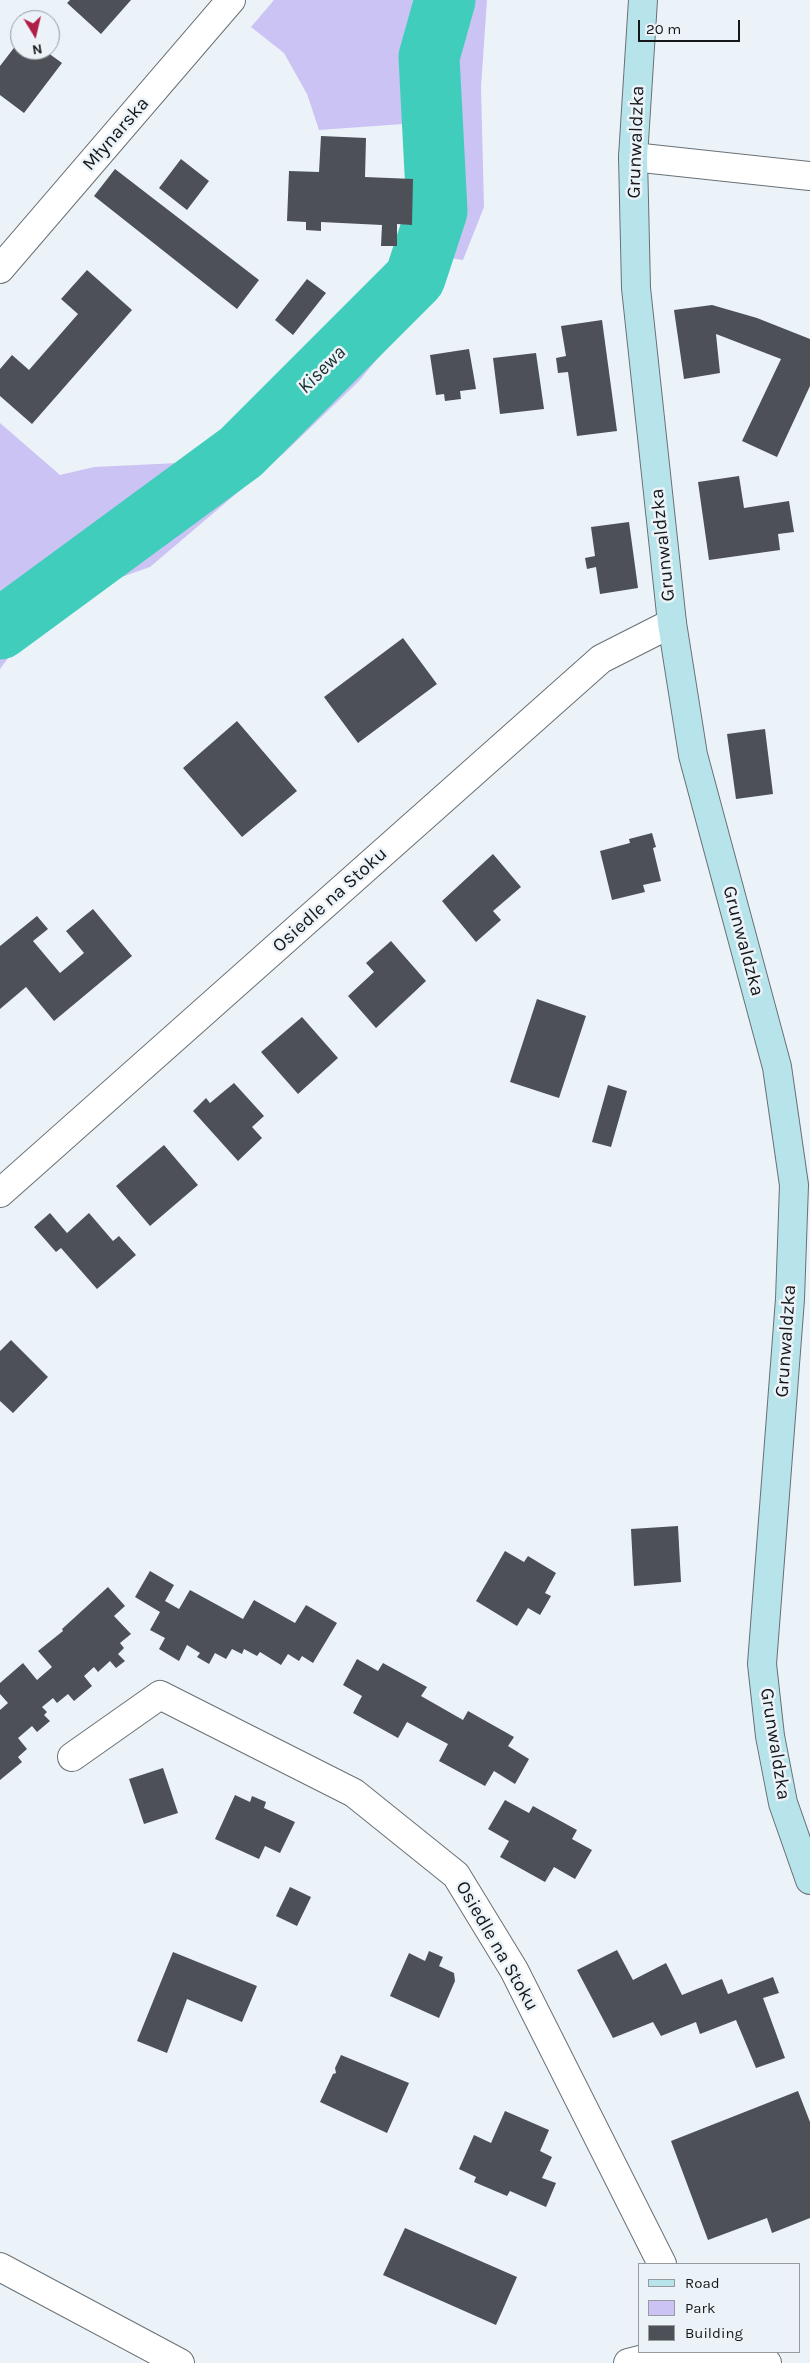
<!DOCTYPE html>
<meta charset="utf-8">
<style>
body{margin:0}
#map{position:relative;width:810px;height:2363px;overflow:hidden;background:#ebf3f9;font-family:Karla,sans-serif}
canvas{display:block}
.legend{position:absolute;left:638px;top:2263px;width:162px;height:90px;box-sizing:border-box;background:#ebf3f9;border:1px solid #959b9f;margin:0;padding:6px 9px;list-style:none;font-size:15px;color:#151719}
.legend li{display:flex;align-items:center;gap:10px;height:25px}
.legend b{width:25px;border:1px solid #959b9f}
.north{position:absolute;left:10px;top:10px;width:50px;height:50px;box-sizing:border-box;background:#ebf3f9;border:1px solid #959b9f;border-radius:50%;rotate:171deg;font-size:14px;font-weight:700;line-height:20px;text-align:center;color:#151719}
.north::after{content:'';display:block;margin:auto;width:18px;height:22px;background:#b01d47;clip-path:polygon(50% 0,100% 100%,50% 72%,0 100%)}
.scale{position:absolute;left:638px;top:20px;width:102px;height:22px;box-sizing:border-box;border:2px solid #151719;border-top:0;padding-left:6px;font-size:15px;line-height:18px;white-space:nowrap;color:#151719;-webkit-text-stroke:4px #ebf3f9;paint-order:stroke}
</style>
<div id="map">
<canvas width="810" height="2363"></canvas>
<ul class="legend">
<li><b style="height:6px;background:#b7e4ea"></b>Road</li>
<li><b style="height:14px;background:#cac3f3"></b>Park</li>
<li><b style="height:14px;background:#4d5056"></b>Building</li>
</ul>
<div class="north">N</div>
<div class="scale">20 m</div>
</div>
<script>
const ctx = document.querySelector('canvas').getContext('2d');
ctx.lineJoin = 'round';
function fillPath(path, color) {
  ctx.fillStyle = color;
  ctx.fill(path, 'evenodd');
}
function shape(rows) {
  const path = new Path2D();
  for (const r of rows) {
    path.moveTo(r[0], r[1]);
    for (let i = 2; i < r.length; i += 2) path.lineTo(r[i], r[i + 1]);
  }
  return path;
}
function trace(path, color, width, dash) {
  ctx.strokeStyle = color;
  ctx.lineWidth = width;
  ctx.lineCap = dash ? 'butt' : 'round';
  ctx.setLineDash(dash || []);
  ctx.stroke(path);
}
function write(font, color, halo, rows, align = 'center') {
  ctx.font = font + ' Karla,sans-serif';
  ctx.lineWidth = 5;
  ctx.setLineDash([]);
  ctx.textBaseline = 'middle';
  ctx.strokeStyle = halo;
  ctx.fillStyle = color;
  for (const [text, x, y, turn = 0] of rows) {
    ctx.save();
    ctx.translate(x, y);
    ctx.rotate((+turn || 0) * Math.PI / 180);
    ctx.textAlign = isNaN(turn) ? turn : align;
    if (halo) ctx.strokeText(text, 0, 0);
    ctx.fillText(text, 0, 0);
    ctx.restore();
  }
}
fillPath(shape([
 [274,0,487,0,481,87,484,207,463,260,442,257,426,244,437,211,432,122,319,130,307,94,284,53,251,27],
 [377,284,388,346,359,381,283,454,150,567,76,593,29,630,0,669,0,423,60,475,94,467,178,463,264,398]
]), '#cac3f3');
trace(shape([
 [0,629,241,452,415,278,437,211,429,57,445,0]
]), '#41cdbb', 61);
fillPath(shape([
 [70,0,131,0,101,34,67,3],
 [20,40,20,50,44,50,62,63,24,113,0,95,0,66],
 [321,136,366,138,365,177,413,179,412,225,397,224,397,246,381,246,382,225,321,222,321,231,306,230,306,222,287,221,289,171,319,172],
 [181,159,209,181,187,210,159,188],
 [115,169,259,280,237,309,94,196],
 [87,270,132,310,32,424,0,396,0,369,12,355,29,370,78,314,61,299],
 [307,279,326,293,293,335,275,320],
 [712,305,757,318,810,339,810,386,777,457,742,441,781,359,716,334,720,373,684,379,674,310],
 [602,320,617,431,577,436,568,372,558,373,556,358,566,356,561,326],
 [469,349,476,389,460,391,461,399,445,401,444,394,436,395,430,355],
 [536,353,544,409,500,414,493,358],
 [739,476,744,508,789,501,794,532,778,534,780,550,709,560,698,482],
 [629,522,638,588,600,594,596,567,587,569,585,558,595,556,591,527],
 [403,638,437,684,358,743,324,697],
 [237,721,297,791,242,837,183,768],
 [765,729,773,794,736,799,727,734],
 [652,833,656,847,653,848,661,881,643,885,645,892,612,900,600,851,630,843,629,839],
 [493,854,521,887,493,911,501,920,476,942,442,901],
 [93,909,132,956,54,1021,26,987,0,1009,0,946,37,916,48,929,33,941,60,973,84,953,66,931],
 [391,941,426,981,376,1028,348,996,374,972,366,963],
 [537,999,586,1016,559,1098,510,1082],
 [302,1017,338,1058,298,1094,261,1052],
 [234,1083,264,1116,252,1127,262,1138,238,1161,193,1111,206,1098,210,1103],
 [608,1085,627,1091,611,1147,592,1142],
 [164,1145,198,1185,150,1226,116,1186],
 [50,1213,67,1233,89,1213,113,1241,119,1236,136,1255,97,1289,61,1248,56,1252,34,1227],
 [11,1340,48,1377,13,1413,0,1401,0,1351],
 [678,1526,681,1582,634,1586,631,1529],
 [505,1551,524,1562,528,1556,556,1573,545,1593,551,1596,540,1615,528,1608,517,1626,476,1601],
 [150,1571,174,1585,165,1601,179,1609,190,1590,243,1619,254,1600,295,1623,306,1605,337,1623,313,1663,302,1656,299,1661,288,1654,281,1665,260,1652,257,1656,244,1649,242,1654,232,1649,226,1659,215,1653,209,1664,197,1657,200,1653,187,1645,179,1661,159,1649,165,1638,150,1630,160,1612,135,1597],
 [108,1587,125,1606,114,1616,131,1634,120,1643,124,1648,118,1654,125,1661,116,1668,110,1661,98,1672,94,1667,84,1676,92,1686,74,1701,68,1694,57,1703,53,1698,42,1707,47,1712,44,1715,50,1721,37,1732,32,1726,18,1738,27,1749,18,1757,22,1762,0,1780,0,1710,8,1703,0,1694,0,1683,23,1663,37,1680,52,1667,38,1651,63,1631,62,1629],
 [357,1659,378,1671,383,1663,427,1687,421,1696,463,1720,468,1711,514,1737,508,1746,529,1759,515,1784,494,1771,485,1786,439,1761,448,1744,429,1734,407,1722,398,1738,353,1713,362,1696,343,1685],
 [163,1768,178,1813,144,1824,129,1779],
 [235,1795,250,1802,252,1796,266,1802,264,1808,295,1822,280,1853,265,1846,259,1859,215,1839],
 [505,1800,529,1813,533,1806,577,1830,572,1839,592,1850,575,1879,554,1867,545,1882,500,1857,509,1841,488,1829],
 [290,1887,311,1897,297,1926,276,1916],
 [617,1950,633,1980,666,1963,682,1995,722,1979,728,1994,773,1977,779,1993,763,1998,785,2058,756,2068,736,2020,700,2034,696,2022,661,2036,653,2022,613,2038,577,1970],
 [429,1951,443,1957,439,1966,454,1973,455,1981,439,2018,390,1996,409,1953,425,1961],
 [173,1952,257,1986,242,2022,187,1999,167,2053,137,2041],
 [341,2055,409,2083,387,2133,320,2102,333,2074,336,2073,335,2068],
 [798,2091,810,2122,810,2218,772,2233,767,2218,708,2240,671,2141],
 [505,2111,549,2130,540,2151,552,2157,542,2178,556,2183,546,2207,510,2191,507,2196,474,2182,476,2177,459,2169,474,2135,491,2143],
 [405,2228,517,2277,496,2325,383,2275]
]), '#4d5056');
const minor = shape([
 [633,157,810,176],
 [0,1193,601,659,672,623],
 [72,1757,160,1695,354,1793,456,1875,514,1970,662,2264],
 [0,2267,180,2363],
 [706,2352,767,2363],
 [628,2363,651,2357,704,2352]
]);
const tertiary = shape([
 [0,269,231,0]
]);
const secondary = shape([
 [643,0,633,157,636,288,672,623,693,755,777,1067,794,1185,790,1299,762,1664,770,1736,783,1803,810,1880]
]);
trace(minor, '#697075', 30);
trace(tertiary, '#697075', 30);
trace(secondary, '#697075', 30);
trace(minor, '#fff', 28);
trace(tertiary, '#fff', 28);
trace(secondary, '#b7e4ea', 28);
write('19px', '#151719', '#ebf3f9', [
 ["Młynarska",116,134,-49],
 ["Grunwaldzka",636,142,-88],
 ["Grunwaldzka",663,545,-96],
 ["Osiedle na Stoku",330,900,-42],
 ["Grunwaldzka",743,941,75],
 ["Grunwaldzka",786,1341,-86],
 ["Grunwaldzka",775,1744,81],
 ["Osiedle na Stoku",497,1946,60]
]);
write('italic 20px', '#19302d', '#ebf3f9', [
 ["Kisewa",322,370,-45]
]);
</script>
